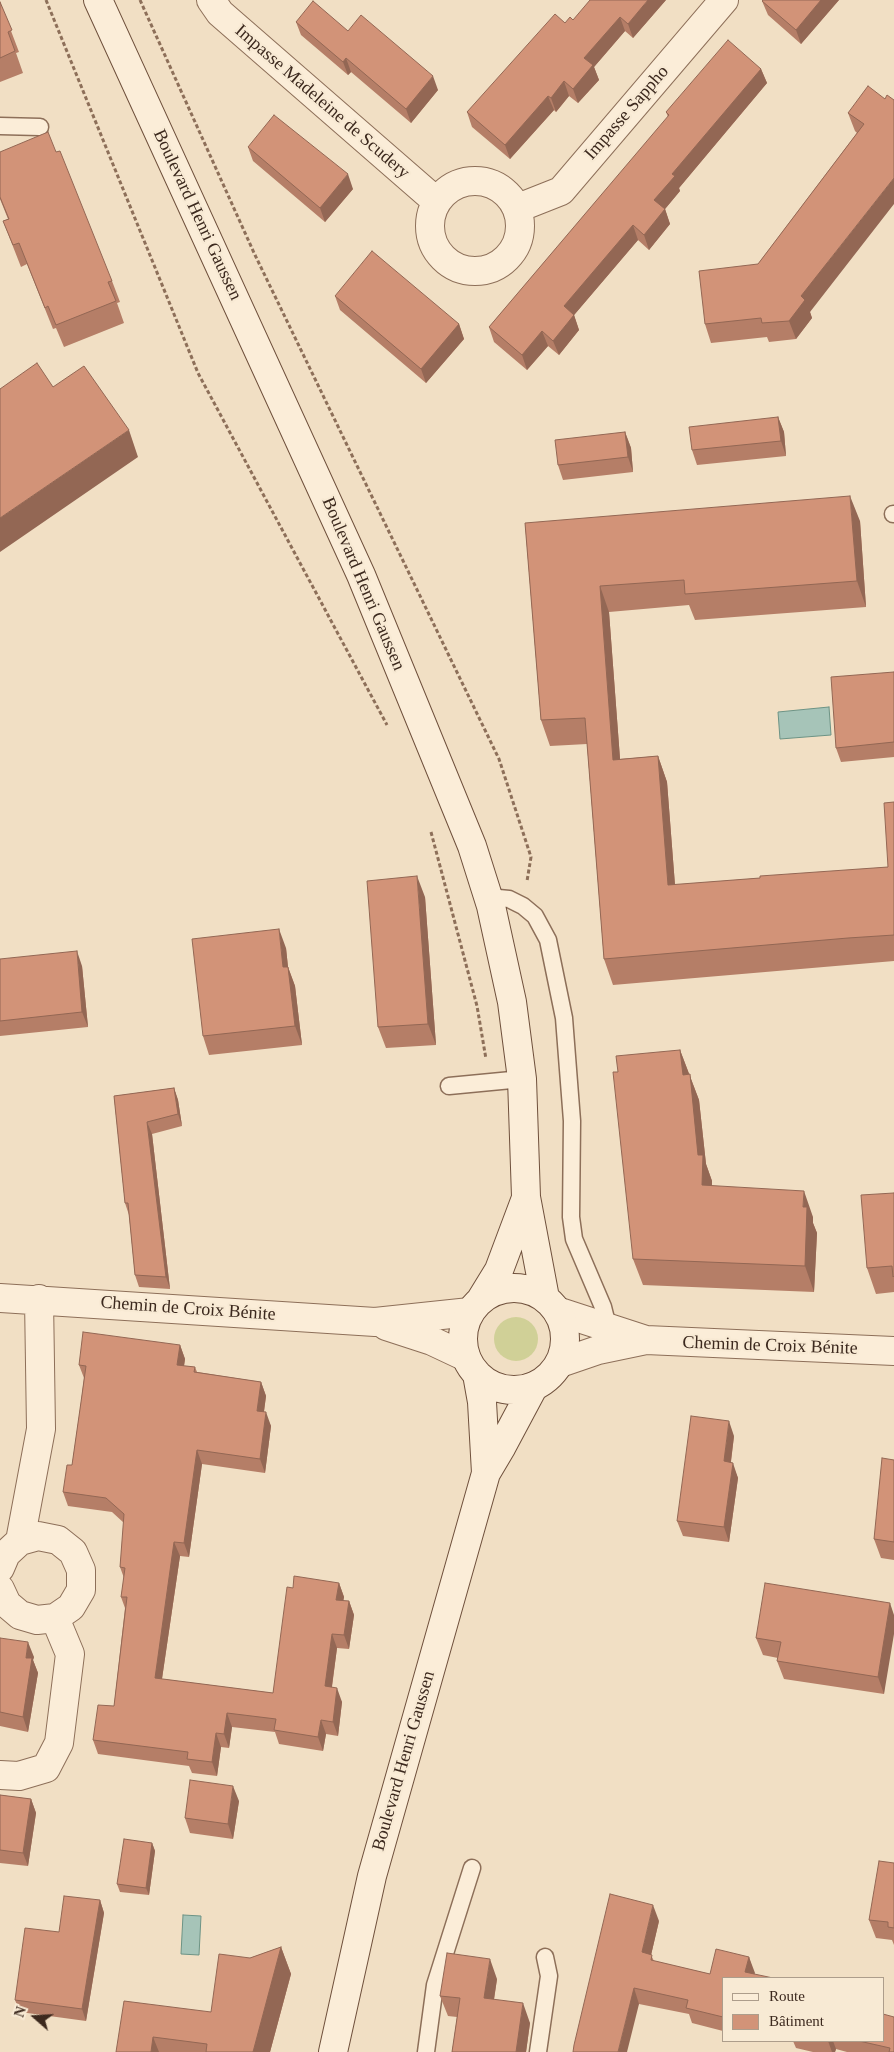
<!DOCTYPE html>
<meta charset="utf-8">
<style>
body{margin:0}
#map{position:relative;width:894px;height:2052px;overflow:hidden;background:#f1dfc4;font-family:Georgia,serif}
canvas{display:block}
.legend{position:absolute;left:722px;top:1977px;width:162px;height:65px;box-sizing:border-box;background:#f8ead4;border:1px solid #ad9d8b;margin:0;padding:6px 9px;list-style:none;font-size:15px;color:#3c291e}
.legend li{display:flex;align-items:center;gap:10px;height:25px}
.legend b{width:25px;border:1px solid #ad9d8b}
.north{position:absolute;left:10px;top:1992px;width:50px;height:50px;-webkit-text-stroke:4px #f8ead4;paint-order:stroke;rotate:289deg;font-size:14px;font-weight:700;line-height:20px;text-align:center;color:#3c291e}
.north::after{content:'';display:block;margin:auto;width:18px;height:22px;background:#3c291e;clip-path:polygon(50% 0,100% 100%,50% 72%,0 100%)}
</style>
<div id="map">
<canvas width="894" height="2052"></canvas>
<ul class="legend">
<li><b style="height:6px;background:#fbedd8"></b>Route</li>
<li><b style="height:14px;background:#d29378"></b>Bâtiment</li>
</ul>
<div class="north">N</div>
</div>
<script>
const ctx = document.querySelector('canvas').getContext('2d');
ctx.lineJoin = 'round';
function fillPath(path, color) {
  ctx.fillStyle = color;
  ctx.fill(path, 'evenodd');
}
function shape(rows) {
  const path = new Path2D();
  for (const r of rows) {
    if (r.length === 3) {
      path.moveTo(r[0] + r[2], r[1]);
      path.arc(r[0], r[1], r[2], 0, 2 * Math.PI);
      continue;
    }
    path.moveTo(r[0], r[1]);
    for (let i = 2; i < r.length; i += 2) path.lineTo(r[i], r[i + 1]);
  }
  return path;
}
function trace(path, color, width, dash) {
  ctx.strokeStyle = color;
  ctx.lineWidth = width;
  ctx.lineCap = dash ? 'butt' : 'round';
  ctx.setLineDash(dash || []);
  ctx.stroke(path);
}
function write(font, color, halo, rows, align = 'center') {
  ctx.font = font + ' Georgia,serif';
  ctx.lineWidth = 4.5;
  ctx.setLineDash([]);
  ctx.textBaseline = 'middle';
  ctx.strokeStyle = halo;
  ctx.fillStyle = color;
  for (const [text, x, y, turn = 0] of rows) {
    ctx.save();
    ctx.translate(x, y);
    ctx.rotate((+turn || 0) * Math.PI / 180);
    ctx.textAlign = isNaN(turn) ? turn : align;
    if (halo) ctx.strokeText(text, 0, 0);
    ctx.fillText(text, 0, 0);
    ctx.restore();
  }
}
fillPath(shape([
 [516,1339,22]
]), '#d0d097');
const water = shape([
 [829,707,831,735,780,739,778,712,829,707],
 [183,1915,201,1916,199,1955,181,1954,183,1915]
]);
fillPath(water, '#a6c4b8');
trace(water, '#6c9385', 1);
const lane = shape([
 [0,126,40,127],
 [893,514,894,514],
 [488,897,509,899,523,906,535,916,548,940,564,1018,572,1121,571,1217,574,1239,603,1307,608,1327],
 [449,1086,522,1079],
 [426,2052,435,1985,472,1868],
 [538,2052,549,1976,545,1957]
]);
const street = shape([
 [211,0,220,13,436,201],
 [475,226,45],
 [518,208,561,191,724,0],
 [0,1298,375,1322,470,1312],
 [557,1311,646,1340],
 [386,1326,432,1341,466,1357],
 [560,1363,598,1350,646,1340,894,1351],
 [20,1541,41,1429,39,1299],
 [0,1568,6,1554,20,1541,38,1536,58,1540,73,1552,81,1570,81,1590,71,1607,55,1618,37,1620,20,1615,7,1604,0,1589],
 [0,1775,19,1776,46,1768,59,1743,70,1654,55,1618]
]);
const secondary = shape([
 [98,0,361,575,472,846,491,906,512,1002,522,1079,526,1197,545,1298],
 [514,1339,51],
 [480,1301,499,1270,526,1198],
 [477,1374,482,1402,486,1473],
 [333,2052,372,1876,486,1473,502,1446,534,1386]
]);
trace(lane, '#8d6f59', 19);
trace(street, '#8d6f59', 30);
trace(secondary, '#6f503c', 30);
trace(shape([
 [46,0,198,373,387,725],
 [140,0,255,255,499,759,531,857,527,881],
 [431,832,477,1006,486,1059]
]), '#8d6f59', 3, [4, 2.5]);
trace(lane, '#fbedd8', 16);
trace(street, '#fbedd8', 28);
trace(secondary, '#fbedd8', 28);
fillPath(shape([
 [666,0,633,38,625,31,594,67,599,80,578,103,569,96,556,112,554,110,510,159,472,127,467,112,565,23,573,20],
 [763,0,839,0,801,44,768,15,762,1],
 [0,2,19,52,16,53,23,73,0,82],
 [296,22,348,31,438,90,411,123,351,72,348,75,301,35],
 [761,69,767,83,679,188,680,191,665,209,670,224,649,250,638,240,574,315,579,330,559,355,548,346,527,370,494,342,489,327,668,117,666,112],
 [885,99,810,312,812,318,796,339,769,342,767,337,711,343,705,324,758,264,857,133,855,131,848,113],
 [248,147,353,189,325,222,253,161],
 [0,152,112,281,120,302,117,303,124,323,64,347,56,328,53,329,27,264,21,267,3,221,8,219,0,199],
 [335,296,459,324,464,339,426,383,340,310],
 [778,417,784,432,786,456,697,465,692,450],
 [625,432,631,448,633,472,563,480,558,465],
 [860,521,866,607,695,620,689,605,609,612,620,759,658,756,667,782,675,885,760,878,888,867,894,802,894,961,613,985,604,959,587,744,550,746,541,720,525,523],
 [894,672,894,757,841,762,836,748],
 [425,897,436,1045,386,1048,378,1027],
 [286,948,288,967,295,986,302,1045,209,1055,203,1036],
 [0,959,82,966,88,1027,0,1036],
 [680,1050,699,1100,706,1164,712,1181,712,1186,813,1217,813,1223,817,1233,814,1292,643,1285,633,1259],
 [174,1088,178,1100,182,1126,152,1134,170,1289,139,1287,135,1275,129,1215,125,1203,114,1096],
 [894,1193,894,1292,876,1294,867,1268],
 [180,1345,185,1359,184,1366,195,1367,197,1372,261,1382,266,1396,264,1412,271,1426,265,1473,202,1464,189,1557,180,1556,162,1679,273,1693,293,1588,339,1583,344,1597,343,1601,349,1601,354,1615,349,1649,337,1648,332,1687,342,1702,338,1736,326,1734,323,1751,279,1744,275,1732,232,1727,229,1748,221,1747,217,1776,192,1773,189,1766,98,1754,93,1740,114,1706,125,1608,121,1597,124,1578,120,1567,124,1523,112,1512,68,1506,63,1492,72,1465,81,1402,84,1378,79,1365],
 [734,1436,731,1462,738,1478,729,1542,683,1536,677,1521],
 [894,1460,894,1560,881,1558,874,1539],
 [890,1603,884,1694,784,1679,777,1661,778,1658,763,1655,756,1638],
 [0,1638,34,1657,33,1660,38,1673,28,1732,0,1726],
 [0,1795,31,1799,36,1813,28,1866,0,1863],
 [239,1801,233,1839,190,1833,185,1818],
 [152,1843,155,1851,149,1895,120,1892,117,1884],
 [894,1863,894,1945,892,1940,876,1938,869,1920],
 [100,1900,104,1913,86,2021,20,2012,15,2000,59,1932],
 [659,1921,651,1955,654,1961,710,1974,749,1957,754,1974,723,1978,723,2031,692,2023,689,2014,639,2004,573,2052],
 [281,1947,291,1974,270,2052,116,2052,211,2012,250,1958],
 [497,1979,494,2000,530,2023,526,2052,452,2052,457,2017,448,2016,440,1996],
 [793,2041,883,2041,894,2052,847,2052,836,2049,835,2052,813,2052,796,2048]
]), '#b57e67');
fillPath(shape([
 [648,0,666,0,633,38,628,24],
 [821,0,839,0,801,44,796,30],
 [620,17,625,31,594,67,599,80,578,103,573,89,584,58],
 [346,58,351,72,348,75,343,62],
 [761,69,767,83,679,188,680,191,660,215,654,200,672,174],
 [433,76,438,90,411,123,406,109],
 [564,81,569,96,556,112,551,98],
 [548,96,554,110,510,159,505,145],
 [348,174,353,189,325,222,320,208],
 [894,178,894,204,810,312,812,318,796,339,789,321,801,296],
 [665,209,670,224,649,250,644,235],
 [633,225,638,240,569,321,564,306],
 [574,315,579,330,559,355,553,341],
 [459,324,464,339,426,383,421,369],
 [542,331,548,346,527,370,522,355],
 [778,417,784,432,786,456,781,441],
 [129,430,138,457,0,552,0,518],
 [625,432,631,448,633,472,628,457],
 [850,496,860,521,866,607,857,581],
 [600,586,609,612,622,785,613,760],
 [658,756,667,782,677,911,668,885],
 [417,876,425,897,436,1045,428,1024],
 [279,929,286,948,290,986,283,967],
 [77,951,82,966,88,1027,82,1012],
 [288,967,295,986,302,1045,295,1026],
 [680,1050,699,1100,706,1164,712,1181,711,1211,702,1185,698,1155,683,1075],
 [174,1088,178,1100,182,1126,178,1114],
 [147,1122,152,1134,170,1289,166,1277],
 [804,1191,813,1217,813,1223,817,1233,814,1292,805,1266,803,1207],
 [180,1345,185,1359,182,1379,177,1365],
 [261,1382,266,1396,262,1425,257,1411],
 [266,1412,271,1426,265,1473,260,1459],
 [729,1421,734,1436,729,1476,724,1461],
 [197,1450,202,1464,189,1557,184,1543],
 [733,1463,738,1478,729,1542,724,1527],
 [174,1542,180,1556,160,1692,155,1678],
 [339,1583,344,1597,341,1614,336,1600],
 [349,1601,354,1615,349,1649,344,1635],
 [890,1603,894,1615,894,1634,884,1694,878,1677],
 [332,1634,337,1648,330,1700,325,1686],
 [28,1642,34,1657,33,1660,38,1673,28,1732,23,1717,26,1658],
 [337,1688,342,1702,338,1736,333,1722],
 [227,1713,232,1727,229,1748,224,1734],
 [321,1720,326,1734,323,1751,318,1737],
 [216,1733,221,1747,217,1776,212,1762],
 [233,1786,239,1801,233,1839,228,1824],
 [31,1799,36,1813,28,1866,23,1853],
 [152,1843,155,1851,149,1895,146,1888],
 [100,1900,104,1913,86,2021,82,2009],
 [653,1905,659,1921,648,1968,642,1952],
 [281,1947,291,1974,270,2052,253,2052],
 [749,1957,755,1973,753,1978,745,1972],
 [490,1959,497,1979,491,2018,484,1998],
 [634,1988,639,2004,627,2052,618,2052],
 [523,2003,530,2023,526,2052,516,2052],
 [153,2037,159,2052,151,2052],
 [828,2041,833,2041,836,2049,835,2052,832,2052]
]), '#936754');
const building = shape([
 [590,0,648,0,628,24,620,17,584,58,593,65,573,89,564,81,551,98,548,96,505,145,467,112,555,14,565,23,570,17,573,20,590,0],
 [763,0,821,0,796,30,762,1,763,0],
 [313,1,348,31,361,15,433,76,406,109,346,58,343,62,296,22,313,1],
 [0,2,12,30,8,32,15,51,0,58,0,2],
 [728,40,761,69,672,174,675,176,654,200,665,209,644,235,633,225,564,306,574,315,553,341,542,331,522,355,489,327,669,115,666,112,728,40],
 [868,86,885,99,887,95,894,100,894,178,801,296,805,300,789,321,762,323,761,318,705,324,699,271,758,264,864,124,848,113,868,86],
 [274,115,348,174,320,208,248,147,274,115],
 [48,132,56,152,60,151,112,281,108,282,116,301,56,325,48,306,45,308,19,243,13,245,3,221,9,219,0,197,0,152,48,132],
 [372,251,459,324,421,369,335,296,372,251],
 [37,363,53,387,84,366,129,430,0,518,0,389,37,363],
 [778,417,781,441,692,450,689,427,778,417],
 [625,432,628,457,558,465,555,440,625,432],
 [850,496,857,581,685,594,684,580,600,586,613,760,658,756,668,885,760,878,760,876,888,867,884,803,894,802,894,935,848,938,604,959,585,718,541,720,525,523,850,496],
 [894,672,894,742,836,748,831,677,894,672],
 [417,876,428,1024,378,1027,367,881,417,876],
 [279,929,283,967,288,967,295,1026,203,1036,192,939,279,929],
 [77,951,82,1012,0,1021,0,959,77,951],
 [680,1050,683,1075,690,1074,698,1155,703,1155,702,1185,804,1191,803,1207,807,1207,805,1266,633,1259,613,1072,618,1072,616,1056,680,1050],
 [174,1088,178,1114,147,1122,166,1277,135,1275,128,1203,125,1203,114,1096,174,1088],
 [894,1193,894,1276,893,1277,892,1266,867,1268,861,1195,894,1193],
 [83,1332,180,1345,177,1365,195,1367,194,1372,261,1382,257,1411,266,1412,260,1459,197,1450,184,1543,174,1542,155,1678,273,1693,287,1587,293,1588,294,1576,339,1583,336,1600,349,1601,344,1635,332,1634,325,1686,337,1688,333,1722,321,1720,318,1737,274,1730,276,1719,227,1713,224,1734,216,1733,212,1762,187,1759,188,1752,93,1740,98,1705,114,1706,127,1597,121,1597,125,1568,120,1567,124,1514,106,1498,63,1492,67,1465,72,1465,81,1402,86,1366,79,1365,83,1332],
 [691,1416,729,1421,724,1461,733,1463,724,1527,677,1521,691,1416],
 [882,1458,894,1460,894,1542,874,1539,882,1458],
 [765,1583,890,1603,878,1677,777,1661,781,1642,756,1638,765,1583],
 [0,1638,28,1642,26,1658,32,1658,23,1717,0,1712,0,1638],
 [190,1780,233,1786,228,1824,185,1818,190,1780],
 [0,1795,31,1799,23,1853,0,1850,0,1795],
 [124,1839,152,1843,146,1888,117,1884,124,1839],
 [879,1861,894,1863,894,1928,888,1927,888,1922,869,1920,879,1861],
 [610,1894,653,1905,642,1952,652,1955,651,1960,710,1974,716,1949,749,1957,745,1972,773,1978,723,1978,723,2017,686,2008,688,2000,634,1988,618,2052,573,2052,574,2045,610,1894],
 [64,1896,100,1900,82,2009,15,2000,25,1928,59,1932,64,1896],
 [281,1947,253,2052,206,2052,207,2044,153,2037,151,2052,116,2052,124,2001,211,2012,219,1954,250,1958,281,1947],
 [447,1953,490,1959,484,1998,523,2003,516,2052,452,2052,460,1998,440,1996,447,1953],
 [883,2014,894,2017,894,2052,889,2052,890,2048,859,2041,883,2041,883,2014]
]);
fillPath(building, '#d29378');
trace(building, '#936754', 1);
write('18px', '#3c291e', '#f8ead4', [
 ["Impasse Madeleine de Scudery",322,102,41],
 ["Impasse Sappho",627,113,-49],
 ["Boulevard Henri Gaussen",197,215,65],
 ["Boulevard Henri Gaussen",363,584,67],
 ["Chemin de Croix Bénite",188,1309,4],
 ["Chemin de Croix Bénite",770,1346,2],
 ["Boulevard Henri Gaussen",404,1761,-74]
]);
</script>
